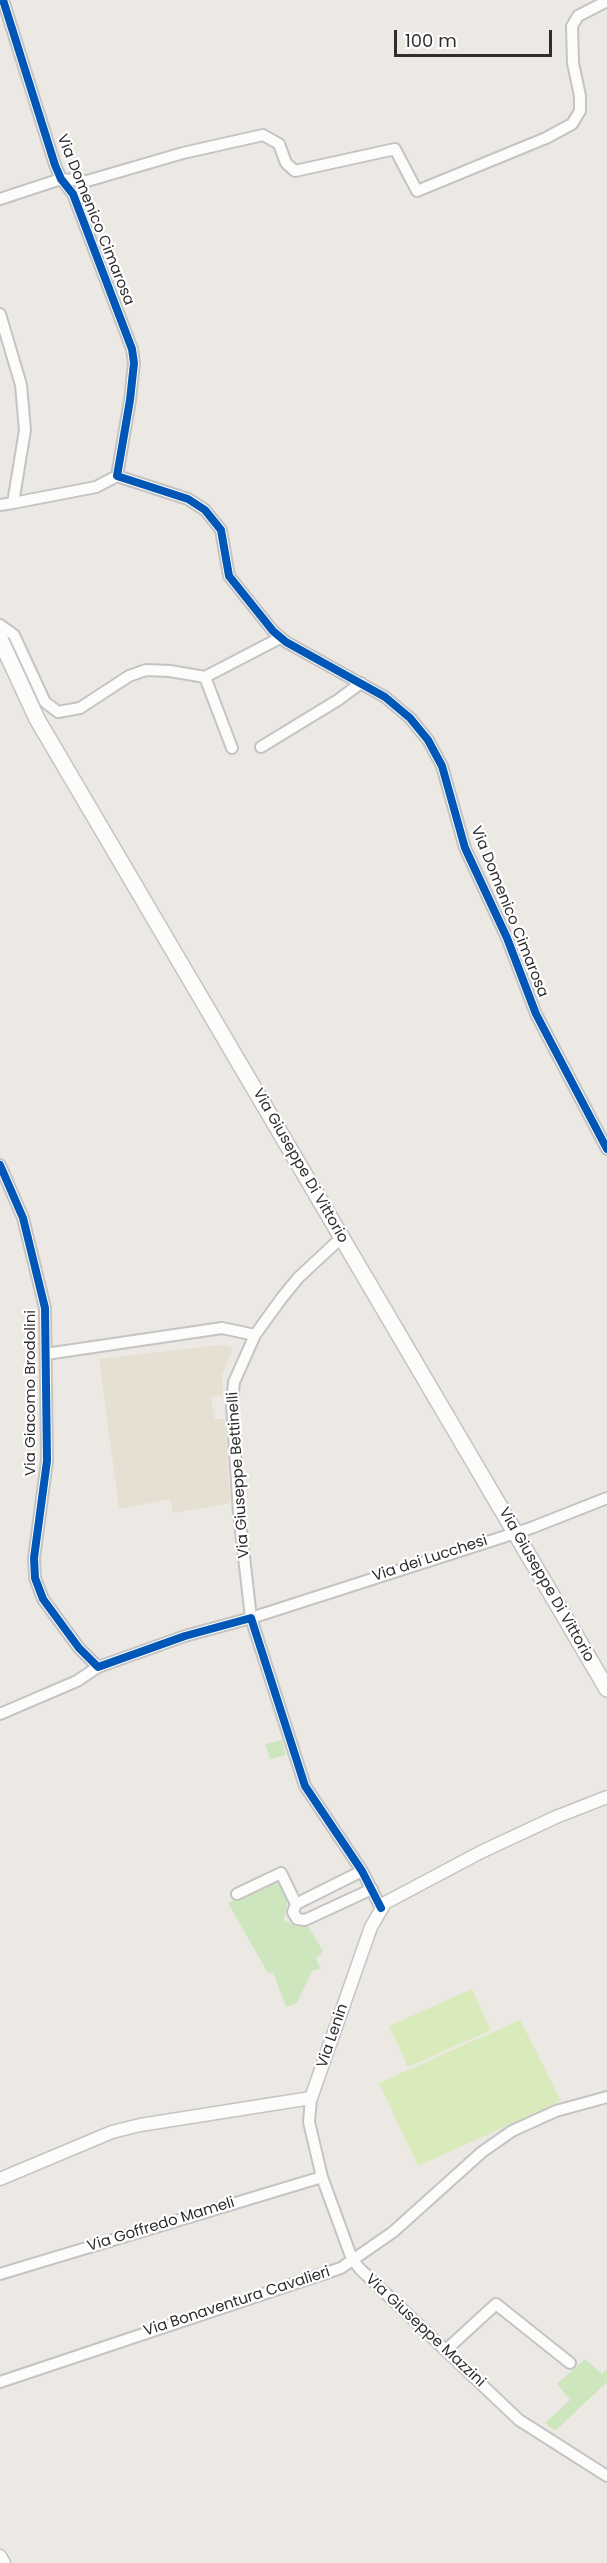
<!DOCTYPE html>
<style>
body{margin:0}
#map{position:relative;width:607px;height:2563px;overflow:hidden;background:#ece8e4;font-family:Poppins,sans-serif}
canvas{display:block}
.scale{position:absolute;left:394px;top:30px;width:158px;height:27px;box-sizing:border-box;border:3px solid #2e2e2e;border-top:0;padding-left:8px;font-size:18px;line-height:21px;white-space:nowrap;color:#2e2e2e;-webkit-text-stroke:4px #fff;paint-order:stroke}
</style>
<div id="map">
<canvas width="607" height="2563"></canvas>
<div class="scale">100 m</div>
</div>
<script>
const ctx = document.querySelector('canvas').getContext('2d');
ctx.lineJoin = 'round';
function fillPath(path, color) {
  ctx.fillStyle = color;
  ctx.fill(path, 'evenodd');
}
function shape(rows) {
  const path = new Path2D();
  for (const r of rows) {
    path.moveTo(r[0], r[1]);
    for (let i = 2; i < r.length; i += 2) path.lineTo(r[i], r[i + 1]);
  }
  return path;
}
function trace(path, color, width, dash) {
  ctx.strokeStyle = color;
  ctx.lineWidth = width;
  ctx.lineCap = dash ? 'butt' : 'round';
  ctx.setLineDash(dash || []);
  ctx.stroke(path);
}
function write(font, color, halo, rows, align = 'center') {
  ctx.font = font + ' Poppins,sans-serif';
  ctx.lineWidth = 4.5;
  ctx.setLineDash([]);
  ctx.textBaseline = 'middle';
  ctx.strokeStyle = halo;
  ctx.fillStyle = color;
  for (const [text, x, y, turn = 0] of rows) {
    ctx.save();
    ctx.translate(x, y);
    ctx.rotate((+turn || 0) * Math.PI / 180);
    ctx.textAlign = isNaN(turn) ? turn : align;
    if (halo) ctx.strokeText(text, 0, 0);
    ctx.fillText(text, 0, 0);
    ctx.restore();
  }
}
fillPath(shape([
 [219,1345,229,1346,233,1350,222,1375,223,1396,211,1397,215,1419,225,1419,230,1503,173,1513,170,1499,119,1509,99,1359]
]), '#e6e0d3');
fillPath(shape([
 [282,1740,286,1755,270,1759,265,1744],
 [278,1878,288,1899,284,1920,297,1927,306,1923,323,1951,316,1959,321,1969,312,1971,297,2003,286,2007,273,1972,268,1973,228,1903],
 [585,2359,602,2374,607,2370,607,2382,555,2431,545,2423,570,2400,557,2384]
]), '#cee6be');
fillPath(shape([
 [472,1989,491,2030,408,2067,389,2026],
 [520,2020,561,2101,418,2166,379,2083]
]), '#d9eabb');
const minor = shape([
 [3,0,55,165,61,179,73,194,132,349,134,363,130,400,117,476,188,499,205,510,221,530,229,576,273,631,286,642,385,697,410,718,428,740,442,766,465,848,507,938,536,1014,607,1149],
 [0,199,61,179,87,181,183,153,263,135,279,144,286,163,295,171,395,149,417,191,546,138,572,124,580,111,580,96,573,63,572,26,578,16,607,1],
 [0,314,21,385,25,430,13,503,0,505],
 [13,503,96,487,117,476],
 [0,625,14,635,45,702,58,712,80,708,129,676,146,670,170,671,205,677,280,638],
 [205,677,232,748],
 [261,747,338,700,361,683],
 [0,1165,23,1218,45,1308,47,1461,34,1558,35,1578,43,1599,79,1648,98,1667,185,1636,251,1618,305,1786,362,1871,381,1908],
 [342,1237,298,1278,281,1299,255,1335,234,1382,232,1404,239,1513,251,1618,531,1528,607,1498],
 [46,1354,222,1328,255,1335],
 [0,1714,77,1681,98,1667],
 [362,1871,296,1904,293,1912,297,1919,305,1920,372,1889],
 [237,1894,281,1873,296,1904],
 [311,2098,309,2122,322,2177,352,2259,360,2269,519,2420,607,2476],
 [0,2274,322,2177],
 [447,2349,496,2304,570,2363],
 [0,2382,341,2268,393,2232,482,2152,512,2131,556,2111,607,2097]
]);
const tertiary = shape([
 [0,2179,112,2132,140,2125,311,2098,371,1927,385,1903,481,1852,556,1817,607,1797],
 [0,2556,4,2563]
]);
const secondary = shape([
 [0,639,37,719,607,1689]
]);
trace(minor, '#c5c4c5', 14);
trace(tertiary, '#c5c4c5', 15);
trace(secondary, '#c5c4c5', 18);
trace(minor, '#fcfcfb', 10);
trace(tertiary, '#fcfcfb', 12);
trace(secondary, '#fcfcfb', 15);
trace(shape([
 [3,0,55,165,61,179,73,194,132,349,134,363,130,400,117,476,188,499,205,510,221,530,229,576,273,631,286,642,385,697,410,718,428,740,442,766,465,848,507,938,536,1014,607,1149],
 [0,1165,23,1218,45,1308,47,1461,34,1558,35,1578,43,1599,79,1648,98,1667,185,1636,251,1618,305,1786,362,1871,381,1908]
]), '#0057b8', 8);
write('15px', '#2e2e2e', '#fff', [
 ["Via Domenico Cimarosa",95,220,68],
 ["Via Domenico Cimarosa",509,912,68],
 ["Via Giuseppe Di Vittorio",300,1166,60],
 ["Via Giacomo Brodolini",31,1393,-90],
 ["Via Giuseppe Bettinelli",239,1475,-94],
 ["Via dei Lucchesi",430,1559,-18],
 ["Via Giuseppe Di Vittorio",546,1585,60],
 ["Via Lenin",333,2036,-71],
 ["Via Goffredo Mameli",161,2225,-17],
 ["Via Bonaventura Cavalieri",237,2302,-18],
 ["Via Giuseppe Mazzini",425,2331,43]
]);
</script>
